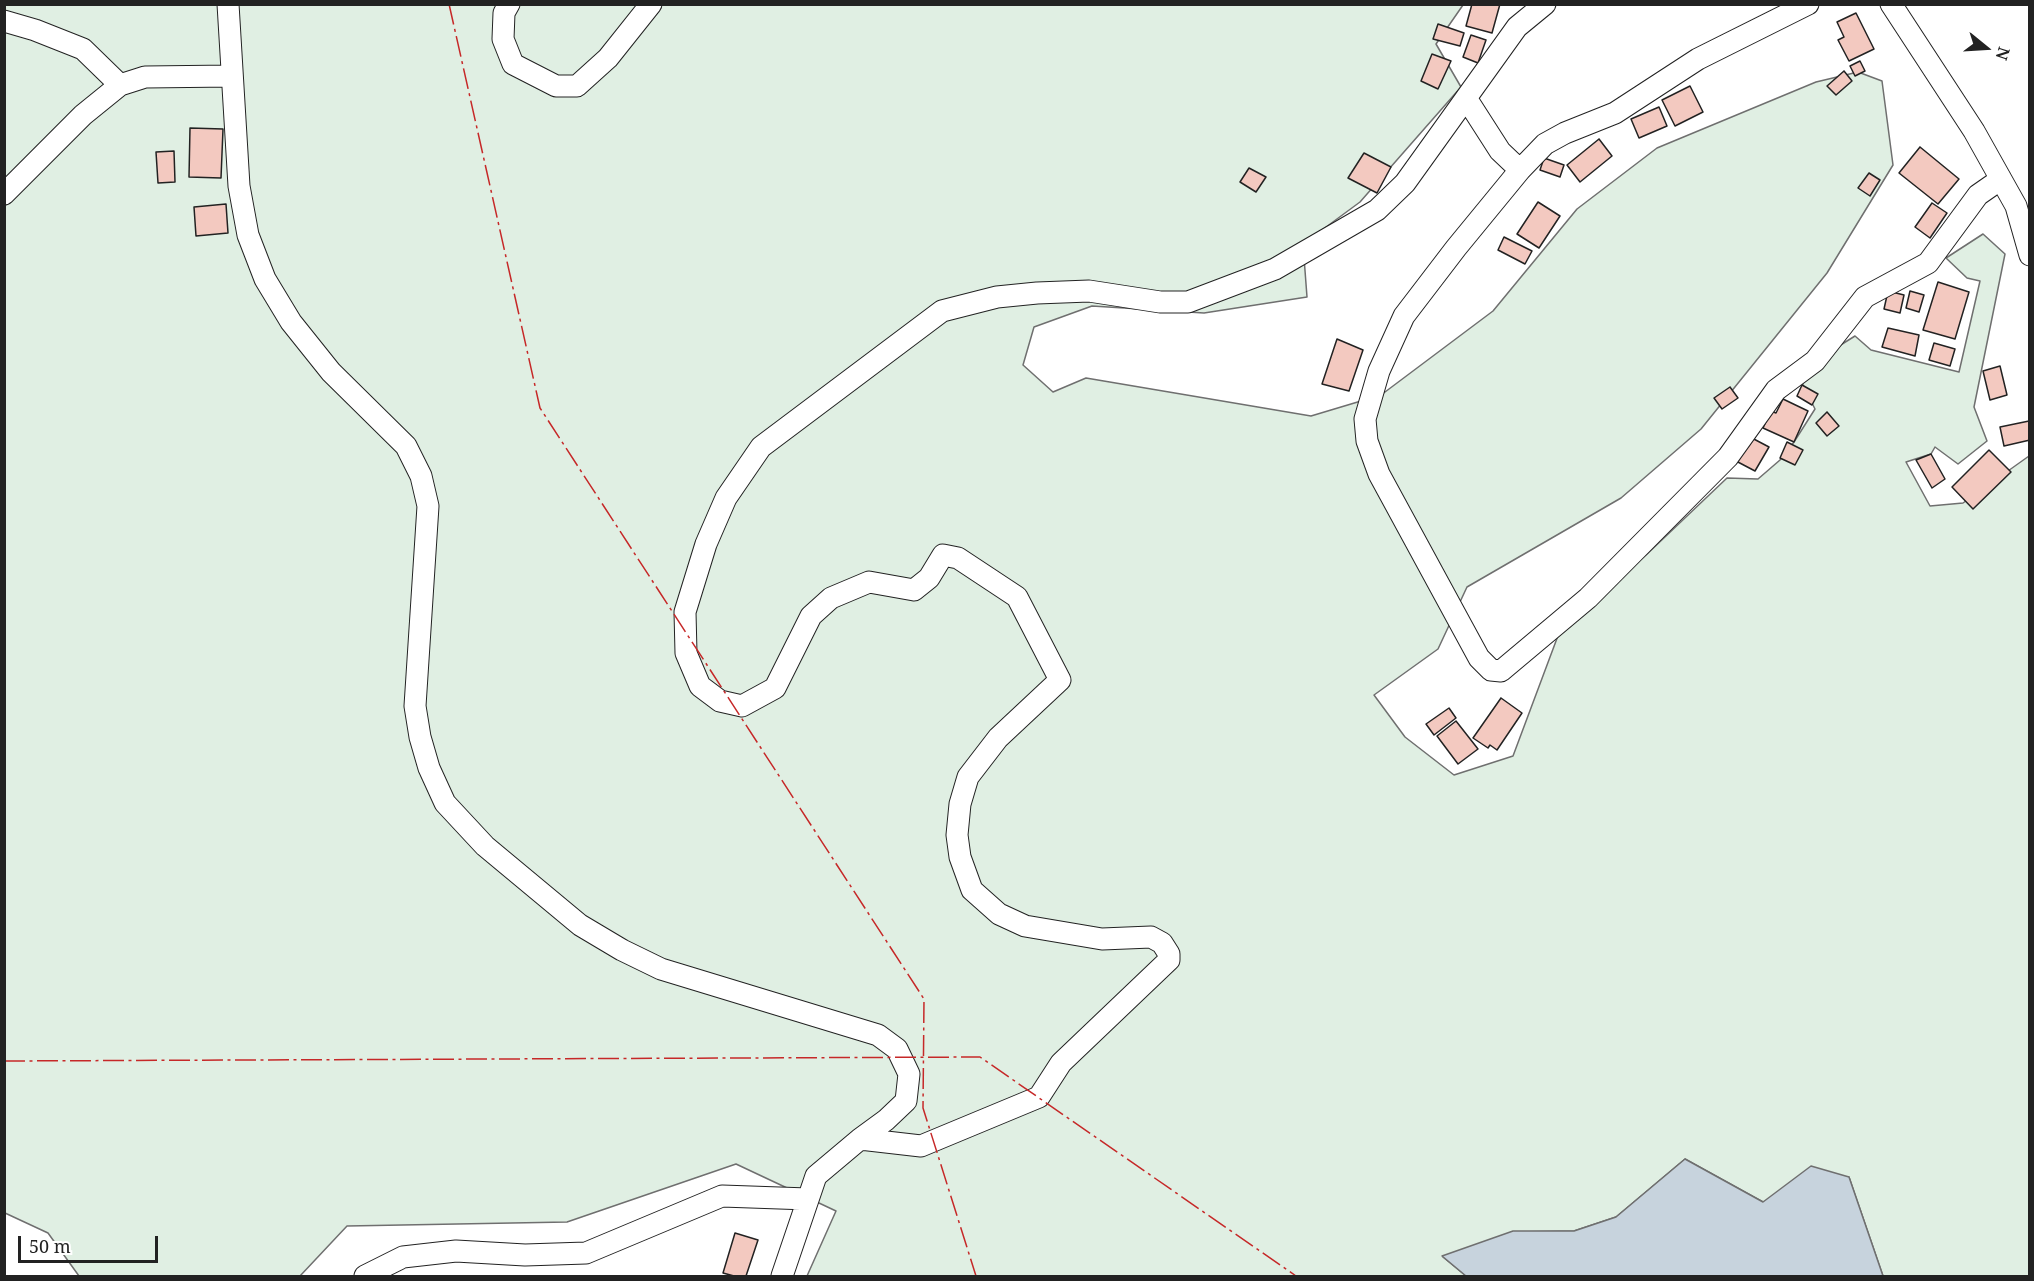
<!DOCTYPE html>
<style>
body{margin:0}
#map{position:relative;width:2034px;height:1281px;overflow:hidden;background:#fff;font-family:"Noto Serif",serif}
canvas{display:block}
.frame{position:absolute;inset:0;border:6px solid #222;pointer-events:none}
.north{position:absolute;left:1956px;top:18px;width:60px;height:60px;-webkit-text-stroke:4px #fff;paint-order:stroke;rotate:108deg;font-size:16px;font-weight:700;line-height:24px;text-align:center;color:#222}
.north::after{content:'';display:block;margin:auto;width:21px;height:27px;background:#222;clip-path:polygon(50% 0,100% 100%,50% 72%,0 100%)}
.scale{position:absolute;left:18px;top:1236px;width:140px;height:27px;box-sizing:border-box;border:3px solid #222;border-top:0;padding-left:8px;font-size:18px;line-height:21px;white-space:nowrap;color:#222;-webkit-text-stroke:4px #fff;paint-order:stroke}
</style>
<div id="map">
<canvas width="2034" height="1281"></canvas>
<div class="frame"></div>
<div class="north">N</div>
<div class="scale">50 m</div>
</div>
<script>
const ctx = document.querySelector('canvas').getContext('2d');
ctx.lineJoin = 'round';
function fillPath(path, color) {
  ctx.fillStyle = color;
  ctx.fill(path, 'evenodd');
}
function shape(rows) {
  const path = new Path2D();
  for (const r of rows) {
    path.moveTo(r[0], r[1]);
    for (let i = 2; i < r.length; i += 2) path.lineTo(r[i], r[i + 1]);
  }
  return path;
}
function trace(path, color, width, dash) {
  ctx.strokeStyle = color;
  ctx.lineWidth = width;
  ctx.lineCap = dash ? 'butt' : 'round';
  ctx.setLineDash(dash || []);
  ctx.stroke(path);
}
const green = shape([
 [5,5,1463,5,1436,44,1461,87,1360,202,1303,244,1307,297,1204,313,1092,306,1034,327,1023,365,1053,392,1086,378,1311,416,1381,395,1493,311,1577,209,1657,148,1816,82,1858,72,1882,81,1893,165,1827,273,1701,429,1621,498,1467,587,1438,649,1374,695,1405,737,1454,775,1513,756,1562,625,1646,555,1727,478,1758,479,1780,460,1794,442,1815,409,1801,381,1839,346,1855,336,1871,350,1959,372,1980,281,1967,278,1946,258,1983,234,2005,254,1974,407,1987,441,1958,464,1935,447,1931,454,1906,462,1930,506,1963,503,2029,456,2029,1276,1883,1276,1849,1177,1763,1202,1685,1159,1616,1217,1574,1231,1513,1232,1443,1257,1466,1276,807,1276,836,1211,736,1164,567,1222,347,1226,300,1276,79,1276,48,1233,5,1213,5,5]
]);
fillPath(green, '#e0efe3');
trace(green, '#6f6f6f', 1.5);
const water = shape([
 [1685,1159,1763,1202,1811,1166,1849,1177,1883,1276,1466,1276,1442,1256,1513,1231,1574,1231,1616,1217,1685,1159]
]);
fillPath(water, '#c7d3dd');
trace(water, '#6f6f6f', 1.5);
const building = shape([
 [1472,4,1500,4,1492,33,1466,26,1472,4],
 [1856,13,1874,49,1849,61,1838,40,1844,37,1837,22,1856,13],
 [1438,24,1464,33,1460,46,1433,39,1438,24],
 [1471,35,1486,40,1478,63,1463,57,1471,35],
 [1432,54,1451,61,1438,89,1421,81,1432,54],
 [1860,61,1865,71,1855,76,1850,66,1860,61],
 [1844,71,1852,81,1836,95,1827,86,1844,71],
 [1690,86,1703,112,1675,126,1662,100,1690,86],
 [1659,107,1667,126,1639,138,1631,119,1659,107],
 [190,128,223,129,221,178,189,177,190,128],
 [1599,139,1612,156,1580,182,1567,165,1599,139],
 [1920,147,1959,179,1938,204,1899,173,1920,147],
 [174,151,175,182,158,183,156,152,174,151],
 [1364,153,1391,167,1377,193,1348,178,1364,153],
 [1544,158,1564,165,1560,177,1540,170,1544,158],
 [1249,168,1266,177,1256,192,1240,182,1249,168],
 [1869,173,1880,180,1870,196,1858,188,1869,173],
 [1538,202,1560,216,1539,248,1517,234,1538,202],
 [1932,203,1947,213,1930,238,1915,227,1932,203],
 [226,204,228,233,196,236,194,207,226,204],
 [1504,237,1532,251,1525,264,1498,250,1504,237],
 [1938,282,1969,292,1955,339,1923,330,1938,282],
 [1888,291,1904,295,1900,313,1884,309,1888,291],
 [1910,291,1924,295,1919,312,1906,308,1910,291],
 [1888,328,1919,335,1915,356,1882,347,1888,328],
 [1337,339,1363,350,1349,391,1322,384,1337,339],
 [1934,343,1955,349,1950,366,1929,360,1934,343],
 [2000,366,2007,395,1990,400,1983,371,2000,366],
 [1802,385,1818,394,1812,405,1797,396,1802,385],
 [1730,387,1738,398,1722,409,1714,398,1730,387],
 [1783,399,1808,411,1794,442,1763,428,1771,411,1776,413,1783,399],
 [1827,412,1839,426,1827,436,1816,423,1827,412],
 [2029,421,2030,440,2004,446,2000,427,2029,421],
 [1750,437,1769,447,1755,471,1736,461,1750,437],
 [1787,442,1803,450,1795,465,1780,458,1787,442],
 [1989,450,2011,472,1973,509,1952,487,1989,450],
 [1931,454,1945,479,1932,488,1916,460,1931,454],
 [1501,698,1522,713,1497,750,1490,745,1488,748,1473,738,1501,698],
 [1449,708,1456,718,1434,735,1426,724,1449,708],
 [1456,721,1478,749,1458,764,1437,736,1456,721],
 [735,1233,758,1240,746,1276,734,1276,723,1273,735,1233]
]);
fillPath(building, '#f3c9c0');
trace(building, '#222', 1.5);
const minor = shape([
 [228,4,239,186,248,235,265,279,291,322,331,372,406,446,421,476,428,506,415,706,420,737,429,768,445,803,485,846,580,925,622,950,661,969,878,1035,897,1049,909,1074,906,1101,886,1120,860,1139,816,1176,782,1276],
 [509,4,504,13,503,39,513,64,556,86,577,86,608,58,651,4],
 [1808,4,1698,59,1615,113,1565,133,1545,144,1520,170,1456,248,1404,316,1379,371,1365,419,1367,441,1379,474,1479,658,1491,670,1501,671,1588,598,1728,457,1776,390,1815,361,1865,297,1928,263,1978,195,2001,179],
 [1891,4,1974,131,2016,206,2030,255],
 [4,21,35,30,83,49,120,85],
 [1466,98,1500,151,1520,170],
 [4,194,83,115,120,85,145,77,231,76],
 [860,1139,921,1146,1039,1097,1061,1063,1169,960,1169,954,1162,943,1151,937,1102,939,1025,926,999,914,972,890,960,857,957,835,960,804,968,777,998,738,1060,680,1017,597,958,558,943,555,929,578,914,590,869,582,831,598,811,616,775,688,742,706,720,701,700,686,686,653,685,612,706,544,726,498,761,447,942,311,997,297,1037,293,1089,291,1160,302,1188,302,1275,269,1377,210,1405,183,1517,27,1545,4],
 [365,1276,403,1257,456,1251,525,1255,586,1253,722,1196,808,1199]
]);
trace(minor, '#222', 23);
trace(minor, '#fff', 21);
trace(shape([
 [449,4,540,408,924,999,923,1108,976,1276],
 [4,1061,980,1057,1296,1276]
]), '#c62828', 1.5, [21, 4.5, 3, 4.5]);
</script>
